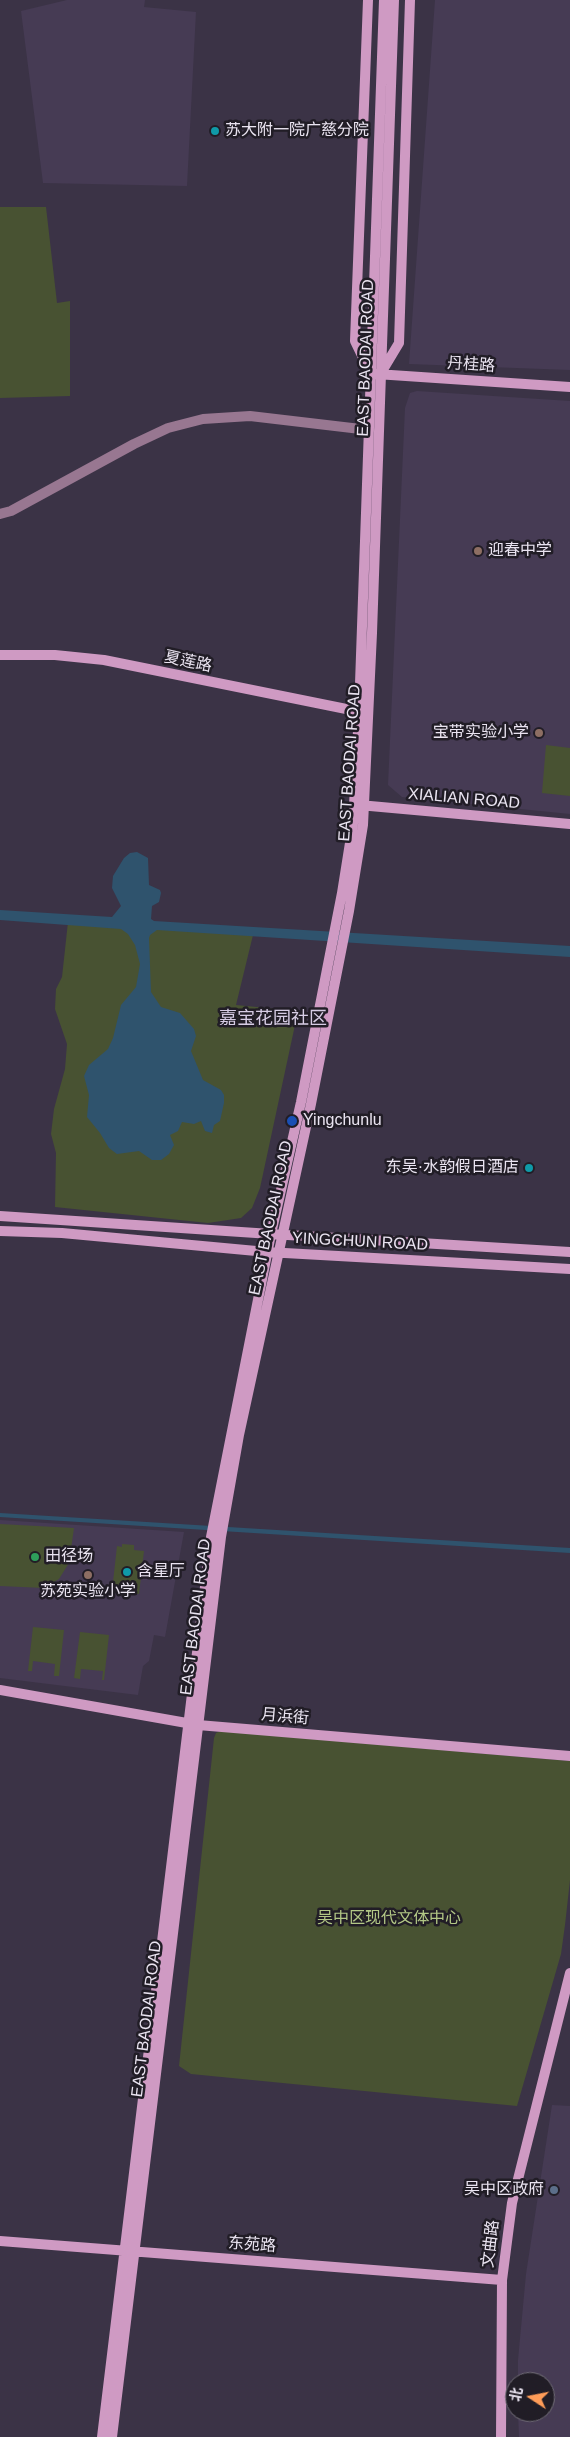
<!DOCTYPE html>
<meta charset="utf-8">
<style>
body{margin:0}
#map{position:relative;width:570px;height:2437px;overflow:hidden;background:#3b3346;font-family:Arial,"Noto Sans SC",sans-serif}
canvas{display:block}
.north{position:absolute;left:505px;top:2372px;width:50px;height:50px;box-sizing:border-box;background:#211d26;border:1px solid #716d77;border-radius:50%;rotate:281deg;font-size:14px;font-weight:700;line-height:20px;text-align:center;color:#eae4f1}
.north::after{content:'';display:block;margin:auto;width:18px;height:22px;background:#fe9c58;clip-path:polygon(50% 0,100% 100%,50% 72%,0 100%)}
</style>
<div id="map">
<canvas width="570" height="2437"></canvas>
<div class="north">北</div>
</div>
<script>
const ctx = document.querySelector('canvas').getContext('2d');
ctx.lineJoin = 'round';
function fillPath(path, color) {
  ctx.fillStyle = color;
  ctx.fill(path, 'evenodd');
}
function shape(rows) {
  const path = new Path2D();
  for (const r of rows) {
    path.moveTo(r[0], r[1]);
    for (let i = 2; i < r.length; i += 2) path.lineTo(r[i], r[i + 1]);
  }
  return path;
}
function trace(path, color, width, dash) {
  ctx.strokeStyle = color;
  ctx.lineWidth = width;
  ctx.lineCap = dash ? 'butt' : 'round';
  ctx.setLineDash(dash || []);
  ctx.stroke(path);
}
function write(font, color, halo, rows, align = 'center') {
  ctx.font = font + ' Arial,"Noto Sans SC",sans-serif';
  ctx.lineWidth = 5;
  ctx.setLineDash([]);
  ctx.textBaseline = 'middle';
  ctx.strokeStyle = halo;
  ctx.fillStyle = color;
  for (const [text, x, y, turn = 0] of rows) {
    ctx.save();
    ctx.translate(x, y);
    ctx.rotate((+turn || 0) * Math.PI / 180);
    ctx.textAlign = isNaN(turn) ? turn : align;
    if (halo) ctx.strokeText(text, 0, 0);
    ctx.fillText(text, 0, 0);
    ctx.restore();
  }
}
fillPath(shape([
 [67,0,145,0,144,7,196,12,187,186,43,183,21,11],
 [435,0,570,0,570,370,409,364],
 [417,391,570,401,570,814,402,797,388,785,405,408,410,393],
 [0,1520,184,1532,165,1637,154,1635,149,1661,143,1666,138,1695,0,1678],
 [552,2105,570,2106,570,2437,519,2437,518,2412,545,2412,545,2382,518,2382,518,2360,526,2274]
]), '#463b54');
fillPath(shape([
 [0,207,46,207,57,303,70,301,70,396,0,398],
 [546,745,570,748,570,796,542,793],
 [68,922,253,935,236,1005,298,1011,260,1188,252,1208,241,1218,208,1223,55,1207,56,1153,51,1134,54,1109,65,1069,67,1044,55,1009,56,989,62,977],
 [0,1524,74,1528,69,1563,59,1579,44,1588,0,1586],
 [122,1544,134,1545,134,1550,144,1551,139,1594,112,1591,117,1546,122,1547],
 [33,1627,64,1630,59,1676,54,1676,55,1664,33,1661,32,1671,28,1671],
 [80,1632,109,1635,104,1680,102,1680,103,1671,81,1669,80,1679,74,1678],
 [221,1731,570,1761,570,1880,565,1925,561,1954,517,2106,191,2074,179,2066,214,1738,216,1733]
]), '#485232');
fillPath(shape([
 [137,852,148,858,149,885,160,890,161,893,159,902,152,906,151,919,154,921,570,946,570,957,157,930,150,935,149,938,151,992,161,1007,180,1013,194,1029,196,1036,191,1051,203,1080,221,1090,224,1095,224,1103,220,1121,214,1125,212,1133,205,1131,201,1121,194,1124,182,1122,178,1131,170,1135,174,1145,169,1154,161,1160,152,1160,139,1151,117,1154,109,1148,100,1133,87,1117,89,1095,84,1076,89,1065,108,1049,113,1038,121,1005,136,987,140,964,135,945,128,934,121,929,0,920,0,910,112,917,121,906,112,888,113,876,124,858,130,853],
 [0,1513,570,1548,570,1553,0,1517]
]), '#2f536d');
trace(shape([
 [0,514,11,511,134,444,168,428,203,419,250,416,369,430]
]), '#987791', 10);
trace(shape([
 [368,0,355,341,369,370],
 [381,373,399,343,410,0],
 [376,374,570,387],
 [0,655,55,655,104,660,366,713],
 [359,805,570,824],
 [0,1216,271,1234,570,1252],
 [0,1231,62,1233,267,1252,570,1269],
 [0,1690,198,1725,570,1756],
 [0,2241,502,2280],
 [102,2437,211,1537,271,1234,301,1102,342,893,353,824,359,712,384,0],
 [112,2437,221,1537,239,1435,311,1104,349,911,363,825,372,633,394,0],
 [501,2437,502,2280,512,2203,570,1973]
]), '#cf9ac3', 10);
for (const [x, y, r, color] of [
 [215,131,5,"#0f9aa8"],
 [478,551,5,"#8d6e63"],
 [539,733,5,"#8d6e63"],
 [292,1121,6,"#1a4fb4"],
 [529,1168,5,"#0f9aa8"],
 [35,1557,5,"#2e9e5b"],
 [127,1572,5,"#0f9aa8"],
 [88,1575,5,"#8d6e63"],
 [554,2190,5,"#5c6f8a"]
]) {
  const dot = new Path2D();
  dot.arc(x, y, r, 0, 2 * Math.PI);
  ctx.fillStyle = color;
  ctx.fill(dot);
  trace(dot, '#211d26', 2);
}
write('16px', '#eae4f1', '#211d26', [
 ["苏大附一院广慈分院",225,131],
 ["迎春中学",488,551],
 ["宝带实验小学",529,733,"right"],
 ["Yingchunlu",303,1121],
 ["东吴·水韵假日酒店",519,1168,"right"],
 ["田径场",45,1557],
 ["含星厅",137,1572],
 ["苏苑实验小学",88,1592,"center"],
 ["吴中区政府",544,2190,"right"]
], 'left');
write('16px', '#eae4f1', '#211d26', [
 ["EAST BAODAI ROAD",366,358,-88],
 ["丹桂路",471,365,4],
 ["夏莲路",188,662,12],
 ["EAST BAODAI ROAD",350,763,-86],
 ["XIALIAN ROAD",464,799,5],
 ["EAST BAODAI ROAD",271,1218,-78],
 ["YINGCHUN ROAD",360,1242,3],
 ["EAST BAODAI ROAD",196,1617,-83],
 ["月浜街",285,1717,5],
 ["EAST BAODAI ROAD",147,2019,-83],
 ["文曲路",491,2244,-83],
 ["东苑路",252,2245,4]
]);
write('16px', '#b3c886', '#211d26', [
 ["吴中区现代文体中心",389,1919]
]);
write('18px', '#d6cce4', '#211d26', [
 ["嘉宝花园社区",273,1019]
]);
</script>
